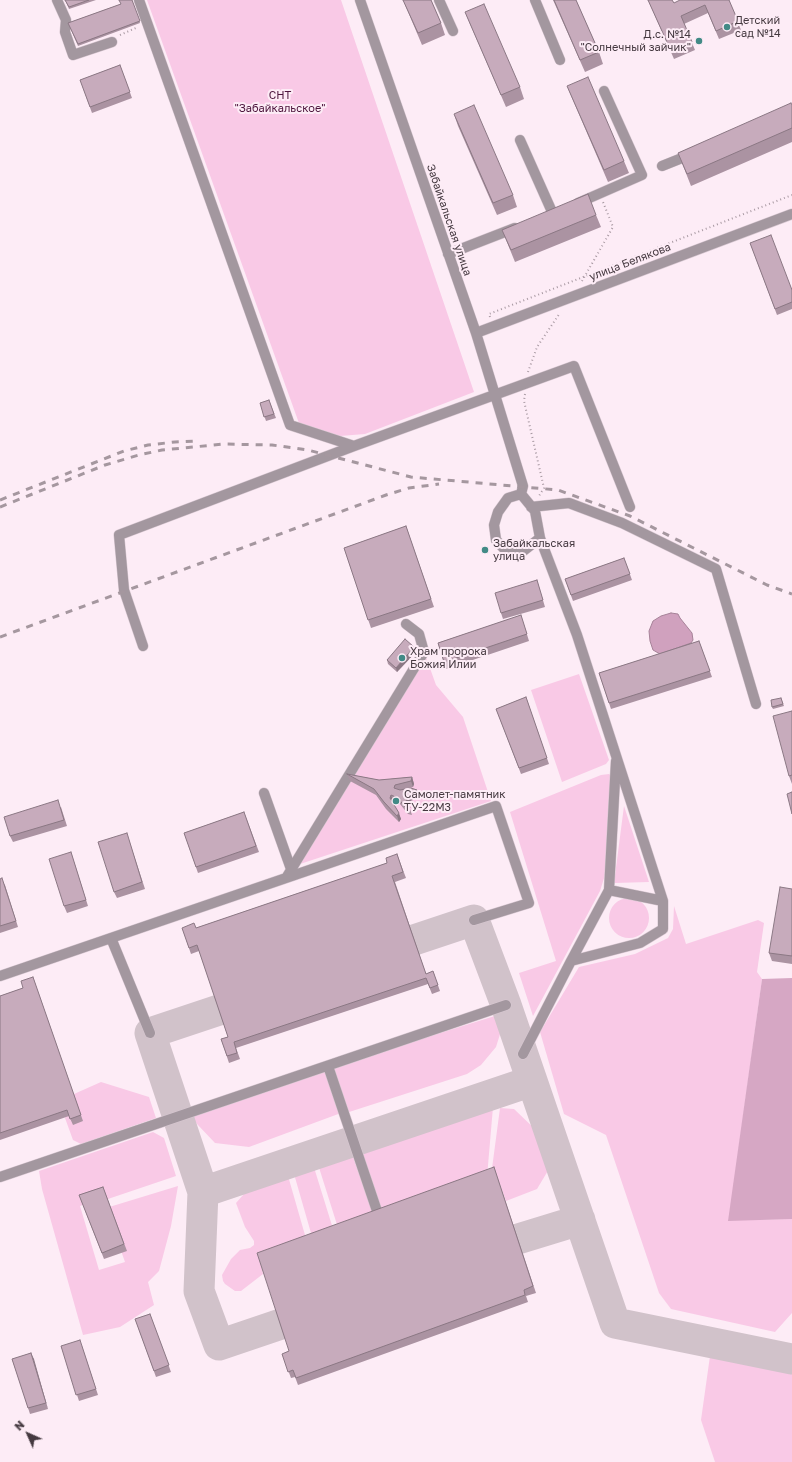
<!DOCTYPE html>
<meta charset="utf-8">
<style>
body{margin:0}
#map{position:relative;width:792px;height:1462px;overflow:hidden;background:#fdecf6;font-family:"Golos Text",sans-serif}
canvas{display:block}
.north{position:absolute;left:8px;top:1414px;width:40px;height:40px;-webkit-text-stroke:3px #fdecf6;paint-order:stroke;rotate:315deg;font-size:11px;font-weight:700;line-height:16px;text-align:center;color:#453940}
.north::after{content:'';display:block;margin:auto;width:14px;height:18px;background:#453940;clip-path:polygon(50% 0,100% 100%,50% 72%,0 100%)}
</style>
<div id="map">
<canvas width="792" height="1462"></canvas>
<div class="north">N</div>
</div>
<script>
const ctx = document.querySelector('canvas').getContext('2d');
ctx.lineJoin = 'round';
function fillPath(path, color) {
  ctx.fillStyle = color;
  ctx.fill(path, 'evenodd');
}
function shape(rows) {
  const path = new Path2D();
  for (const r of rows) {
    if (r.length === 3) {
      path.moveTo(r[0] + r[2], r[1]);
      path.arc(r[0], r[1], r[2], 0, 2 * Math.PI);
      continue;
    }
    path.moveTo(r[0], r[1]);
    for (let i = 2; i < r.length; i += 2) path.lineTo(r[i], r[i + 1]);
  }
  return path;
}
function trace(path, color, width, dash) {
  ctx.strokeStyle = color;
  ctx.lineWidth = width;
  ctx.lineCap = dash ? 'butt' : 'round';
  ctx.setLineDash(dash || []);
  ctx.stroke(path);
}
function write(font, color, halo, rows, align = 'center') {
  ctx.font = font + ' "Golos Text",sans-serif';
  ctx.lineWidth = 4;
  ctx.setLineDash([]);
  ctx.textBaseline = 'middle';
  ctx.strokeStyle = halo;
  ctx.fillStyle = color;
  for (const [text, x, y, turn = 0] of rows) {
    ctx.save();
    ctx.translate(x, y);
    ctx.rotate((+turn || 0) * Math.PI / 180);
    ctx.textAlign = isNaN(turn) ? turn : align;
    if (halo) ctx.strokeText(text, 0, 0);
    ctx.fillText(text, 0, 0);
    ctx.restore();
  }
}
fillPath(shape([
 [147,0,341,0,474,392,365,434,340,436,300,426],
 [426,657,436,685,463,717,491,801,297,865],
 [579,674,609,760,606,764,562,782,531,690],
 [609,774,617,780,619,791,605,875,600,891,533,1016,519,973,556,961,510,812,601,775],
 [624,806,649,882,614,883],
 [629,918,20],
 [674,906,686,944,758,920,764,923,757,972,762,979,729,1220,792,1219,792,1313,775,1332,671,1309,659,1293,606,1135,564,1114,540,1032,579,967,635,954,668,938,673,929],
 [498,1015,501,1031,496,1047,481,1065,467,1074,346,1113,331,1067],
 [326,1069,341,1113,249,1147,215,1143,197,1124,192,1117],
 [101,1082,149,1097,156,1118,81,1144,73,1140,65,1118,74,1094],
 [482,1105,493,1107,487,1177,381,1215,359,1156,364,1150,362,1144],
 [500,1108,514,1109,537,1131,549,1169,537,1189,506,1201,496,1174,491,1176],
 [153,1132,164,1138,176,1176,105,1200,103,1197,80,1206,99,1270,125,1262,106,1208,178,1186,171,1226,159,1271,148,1282,154,1305,120,1327,83,1335,42,1189,39,1171],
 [346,1149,348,1154,353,1157,375,1218,339,1231,316,1158],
 [312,1161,334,1232,313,1240,292,1167],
 [286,1169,307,1242,260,1259,263,1274,241,1291,235,1291,225,1284,223,1281,222,1275,231,1259,240,1250,250,1248,254,1245,254,1241,245,1227,236,1203,258,1178],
 [710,1356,792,1372,792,1462,715,1462,701,1420]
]), '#f9c9e6');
fillPath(shape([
 [792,978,792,1219,728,1221,762,979]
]), '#d6a7c4');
const water = shape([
 [671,613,678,614,680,618,692,633,693,640,691,643,660,654,653,650,650,641,649,631,653,621,661,616,671,613]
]);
fillPath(water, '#d0a1be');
trace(water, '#a68298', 1);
trace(shape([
 [414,940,474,920,506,1005,615,1323,792,1359],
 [219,1010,150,1033,203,1192,532,1081],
 [203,1192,199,1291,219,1345,281,1324],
 [518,1239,580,1220]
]), '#d1c2ca', 31);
const minor = shape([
 [57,0,66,20,65,32,73,55,112,42],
 [139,0,290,425,354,446],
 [360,0,476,333,523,486,521,494],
 [439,0,453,31],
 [535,0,560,60],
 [520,140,553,214],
 [662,166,692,154],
 [578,203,642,175,604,91],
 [448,254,515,228],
 [476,333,792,214],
 [521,494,535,511,540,538,577,635,663,901,663,929,640,943,571,961,523,1054],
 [521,494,508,498,498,512,494,525,496,540,508,553,522,552,540,538],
 [531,507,569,503,622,523,716,569,756,704],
 [143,646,124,590,119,535,354,446,574,366,630,507],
 [264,793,291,869],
 [286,878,424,652,419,634,406,624],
 [609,890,663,901],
 [111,938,150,1033],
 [571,961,609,890,616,761],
 [0,976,496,806,529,903,474,920],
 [328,1066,378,1214],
 [0,1177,506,1005]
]);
trace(minor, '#d8c8d2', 11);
trace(shape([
 [120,35,138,27],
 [582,281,613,227,603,202],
 [490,317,489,314,792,195],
 [528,372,537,347,560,313],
 [525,394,524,401,544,488,539,496]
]), '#a99aa3', 2, [1, 3]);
trace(minor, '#a3979f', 10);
trace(shape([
 [0,500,124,451,148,445,175,442,196,441],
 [0,507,105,465,139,455,162,450,194,447,222,444,272,445,308,450,411,477,558,490,630,516,767,585,792,594],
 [0,637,386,495,409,488,439,484]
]), '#a5979f', 3, [7, 7]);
fillPath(shape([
 [65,0,96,0,69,9],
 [132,0,140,23,78,46,68,23],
 [403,0,431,0,441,23,445,35,422,45],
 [553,0,576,0,599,52,603,64,585,72],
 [648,0,672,0,674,3,729,0,741,30,719,39,708,13,684,24,695,50,674,59],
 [465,12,520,87,524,99,506,107,470,24],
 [120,65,132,98,92,113,80,80],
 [567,86,624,161,629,173,608,182,572,98],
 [792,105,792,142,691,186,678,153],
 [454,114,513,195,517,207,497,215,458,126],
 [596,215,601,227,515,262,502,230],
 [750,243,792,290,792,309,777,315],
 [269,400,276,418,266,421,260,403],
 [406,526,434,607,371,628,344,548],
 [624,558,632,580,573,601,565,579],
 [537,580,545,607,503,619,501,613],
 [521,615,529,641,446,669,438,643],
 [699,641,712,677,611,709,599,673],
 [416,652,397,672,388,664,387,660],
 [526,697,549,764,521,774,496,709],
 [781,698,784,706,773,709,772,707],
 [792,711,792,784,789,776],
 [347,774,379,780,412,777,414,784,413,787,401,790,417,790,419,797,411,801,409,806,412,815,408,814,400,804,393,801,393,803,401,819,399,822,386,809,376,795,350,781],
 [61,807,67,826,13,842,10,836],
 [244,812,259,852,198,873,184,833],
 [129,840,145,889,117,898,114,892],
 [71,852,88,906,67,913,64,906],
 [397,854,406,878,395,882,426,974,433,971,440,991,432,994,428,984,236,1048,240,1059,229,1063,221,1039,228,1037,199,951,191,954,182,928,196,928,387,863],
 [0,879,5,885,18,927,0,933],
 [792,889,792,964,772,961,769,953],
 [33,977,83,1121,73,1125,69,1116,0,1140,0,996,23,988],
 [494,1167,536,1293,526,1296,528,1302,298,1385,295,1377,291,1378,282,1354,289,1351],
 [103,1187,127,1251,104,1259,79,1195],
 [150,1314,171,1372,156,1377,135,1319],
 [61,1346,82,1346,98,1395,79,1401],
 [31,1353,48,1409,30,1414,12,1359]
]), '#ab93a2');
fillPath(shape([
 [414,647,416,652,397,672,396,668],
 [412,777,414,784,413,787,411,781],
 [391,795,393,801,392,804,390,798],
 [409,795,411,801,409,807,406,801],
 [399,813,401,819,399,822,397,816],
 [31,1353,34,1359,48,1409,46,1403]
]), '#8b7884');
const building = shape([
 [65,0,89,0,69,7,65,0],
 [119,0,132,0,140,21,78,44,68,23,121,4,119,0],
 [403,0,431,0,441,23,418,33,403,0],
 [554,0,576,0,599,52,580,60,554,0],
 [648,0,672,0,674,3,680,0,729,0,738,21,716,31,705,5,681,16,692,42,671,51,648,0],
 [484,4,520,87,501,95,465,12,484,4],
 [120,65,130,92,90,107,80,80,120,65],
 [588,77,624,161,604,170,567,86,588,77],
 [791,103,792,105,792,128,687,174,678,153,791,103],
 [474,105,513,195,493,203,454,114,474,105],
 [588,194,596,215,511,250,502,230,588,194],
 [771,235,792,290,792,302,775,309,750,243,771,235],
 [269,400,274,414,264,417,260,403,269,400],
 [406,526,431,599,368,620,344,548,406,526],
 [624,558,630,574,571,595,565,579,624,558],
 [537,580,543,600,501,613,495,593,537,580],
 [521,615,527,634,444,662,438,643,521,615],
 [405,639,414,647,396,668,387,660,405,639],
 [699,641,710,671,609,703,599,673,699,641],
 [526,697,547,758,519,768,496,709,526,697],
 [781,698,783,704,772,707,771,700,781,698],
 [792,711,792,775,789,776,773,716,792,711],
 [347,774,379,780,412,777,411,781,395,785,394,788,400,790,411,788,417,790,409,795,406,801,410,808,405,807,398,798,391,795,390,798,399,813,397,816,384,802,374,789,347,774],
 [792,792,792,814,787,794,792,792],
 [58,800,64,820,10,836,4,817,58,800],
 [244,812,256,846,196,867,184,833,244,812],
 [127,833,142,882,114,892,98,842,127,833],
 [71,852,86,900,64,906,49,859,71,852],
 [397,854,403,872,392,876,426,974,433,971,438,985,430,988,426,978,234,1042,237,1053,227,1056,221,1039,228,1037,197,945,189,948,182,928,194,923,196,928,387,863,386,858,397,854],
 [2,878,16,921,0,926,0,879,2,878],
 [780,887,792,889,792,956,769,953,780,887],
 [33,977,81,1115,70,1119,67,1110,0,1133,0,996,23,988,21,981,33,977],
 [494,1167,533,1286,524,1290,525,1295,296,1378,293,1370,288,1372,282,1354,289,1351,257,1253,494,1167],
 [103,1187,124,1244,102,1253,79,1195,103,1187],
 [150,1314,169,1365,154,1371,135,1319,150,1314],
 [80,1340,96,1389,76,1395,61,1346,80,1340],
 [31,1353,46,1403,28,1408,12,1359,31,1353]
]);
fillPath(building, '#c7abbc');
trace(building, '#8b7884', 1);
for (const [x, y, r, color] of [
 [727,27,4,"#428a86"],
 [699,41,4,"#428a86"],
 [485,550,4,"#428a86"],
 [402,658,4,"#428a86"],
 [396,801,4,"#428a86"]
]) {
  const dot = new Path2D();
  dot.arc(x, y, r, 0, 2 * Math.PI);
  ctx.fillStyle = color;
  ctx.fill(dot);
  trace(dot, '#fdecf6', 1.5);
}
write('11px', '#453940', '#fdecf6', [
 ["Детский",735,21],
 ["сад №14",735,34],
 ["Д.с. №14",691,35,"right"],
 ["\"Солнечный зайчик\"",691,48,"right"],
 ["Забайкальская",493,544],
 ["улица",493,557],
 ["Храм пророка",410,652],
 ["Божия Илии",410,665],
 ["Самолет-памятник",404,795],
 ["ТУ-22М3",404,808]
], 'left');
write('11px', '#4d153d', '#fdecf6', [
 ["СНТ",280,96],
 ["\"Забайкальское\"",280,109]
]);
write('11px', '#453940', '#fdecf6', [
 ["Забайкальская улица",449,220,71],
 ["улица Белякова",630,262,-21]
]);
</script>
